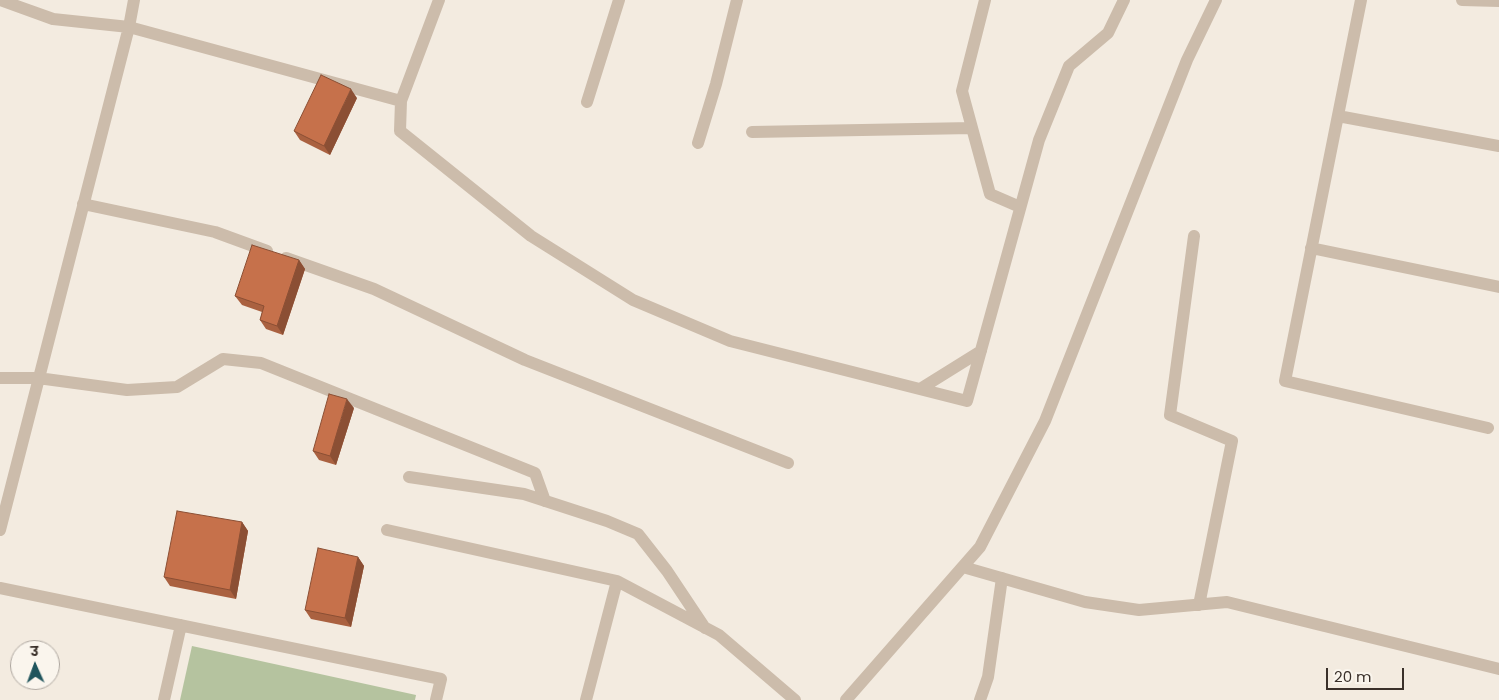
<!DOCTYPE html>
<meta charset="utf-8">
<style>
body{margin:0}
#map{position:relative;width:1499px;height:700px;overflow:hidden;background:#f3ebe0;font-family:Poppins,"Noto Sans Devanagari",sans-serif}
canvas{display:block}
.north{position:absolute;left:10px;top:640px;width:50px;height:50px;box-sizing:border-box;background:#faf5ed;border:1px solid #ada69f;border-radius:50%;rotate:358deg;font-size:14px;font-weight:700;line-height:20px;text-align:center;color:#3a302a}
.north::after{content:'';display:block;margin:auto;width:18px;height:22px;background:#1f545c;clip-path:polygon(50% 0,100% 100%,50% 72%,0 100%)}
.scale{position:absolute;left:1326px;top:668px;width:78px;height:22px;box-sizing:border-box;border:2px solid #3a302a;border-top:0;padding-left:6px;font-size:15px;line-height:18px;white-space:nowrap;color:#3a302a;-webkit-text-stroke:4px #faf5ed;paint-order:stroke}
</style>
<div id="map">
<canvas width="1499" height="700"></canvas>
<div class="north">उ</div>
<div class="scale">20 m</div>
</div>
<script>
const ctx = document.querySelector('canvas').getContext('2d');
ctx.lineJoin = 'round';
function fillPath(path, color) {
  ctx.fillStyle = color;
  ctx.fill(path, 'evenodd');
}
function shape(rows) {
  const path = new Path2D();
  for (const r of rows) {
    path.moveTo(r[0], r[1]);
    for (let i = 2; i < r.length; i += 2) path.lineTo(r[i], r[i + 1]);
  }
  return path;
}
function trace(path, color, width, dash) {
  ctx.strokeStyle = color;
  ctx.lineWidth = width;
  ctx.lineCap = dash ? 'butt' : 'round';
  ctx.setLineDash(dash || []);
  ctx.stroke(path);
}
fillPath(shape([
 [192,646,416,695,415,700,180,700]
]), '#b5c39f');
trace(shape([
 [0,0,53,19,129,27,0,530],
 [134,0,129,27,401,101,439,0],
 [985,0,962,91,990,194,1020,207],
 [1361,0,1285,381,1488,428],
 [1462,0,1499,1],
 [401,101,400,131,531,236,633,300,730,341,967,401,1039,140,1069,66,1108,33,1124,0],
 [587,102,619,0],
 [1338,116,1499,146],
 [752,132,972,128],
 [698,143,716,84,737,0],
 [83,204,215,232,267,251],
 [1194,236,1170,415,1232,441,1199,605],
 [1311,248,1499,287],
 [286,258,374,289,525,360,788,463],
 [0,378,38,378,127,390,177,387,223,359,261,363,535,473,545,501],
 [920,389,981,351],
 [409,477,524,494,607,521,638,534,667,571,705,628],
 [387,530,617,581,586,700],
 [963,567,1085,602,1139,610,1227,602,1499,669],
 [617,581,719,635,795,700],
 [0,588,441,679,436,700],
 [164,700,181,625],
 [846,700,980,547,1045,421,1187,60,1216,0],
 [980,700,988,677,1002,578]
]), '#ccbcab', 12);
fillPath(shape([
 [357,98,330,155,300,140,294,131],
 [299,260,305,269,283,335,266,329,260,320,262,312,242,305,235,296],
 [354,408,336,465,319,460,313,451],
 [242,522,248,531,236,599,170,586,164,577],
 [358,557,364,566,351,627,311,619,305,610]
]), '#aa6140');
fillPath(shape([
 [351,89,357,98,330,155,324,146],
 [299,260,305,269,283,335,277,326],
 [347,399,354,408,336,465,330,456],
 [242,522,248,531,236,599,230,590],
 [358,557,364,566,351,627,345,618]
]), '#8b4f34');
const building = shape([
 [321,75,351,89,324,146,294,131,321,75],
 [252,245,299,260,277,326,260,320,264,306,235,296,252,245],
 [329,394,347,399,330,456,313,451,329,394],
 [177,511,242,522,230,590,164,577,177,511],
 [318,548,358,557,345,618,305,610,318,548]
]);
fillPath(building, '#c6714b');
trace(building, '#8b4f34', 1);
</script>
